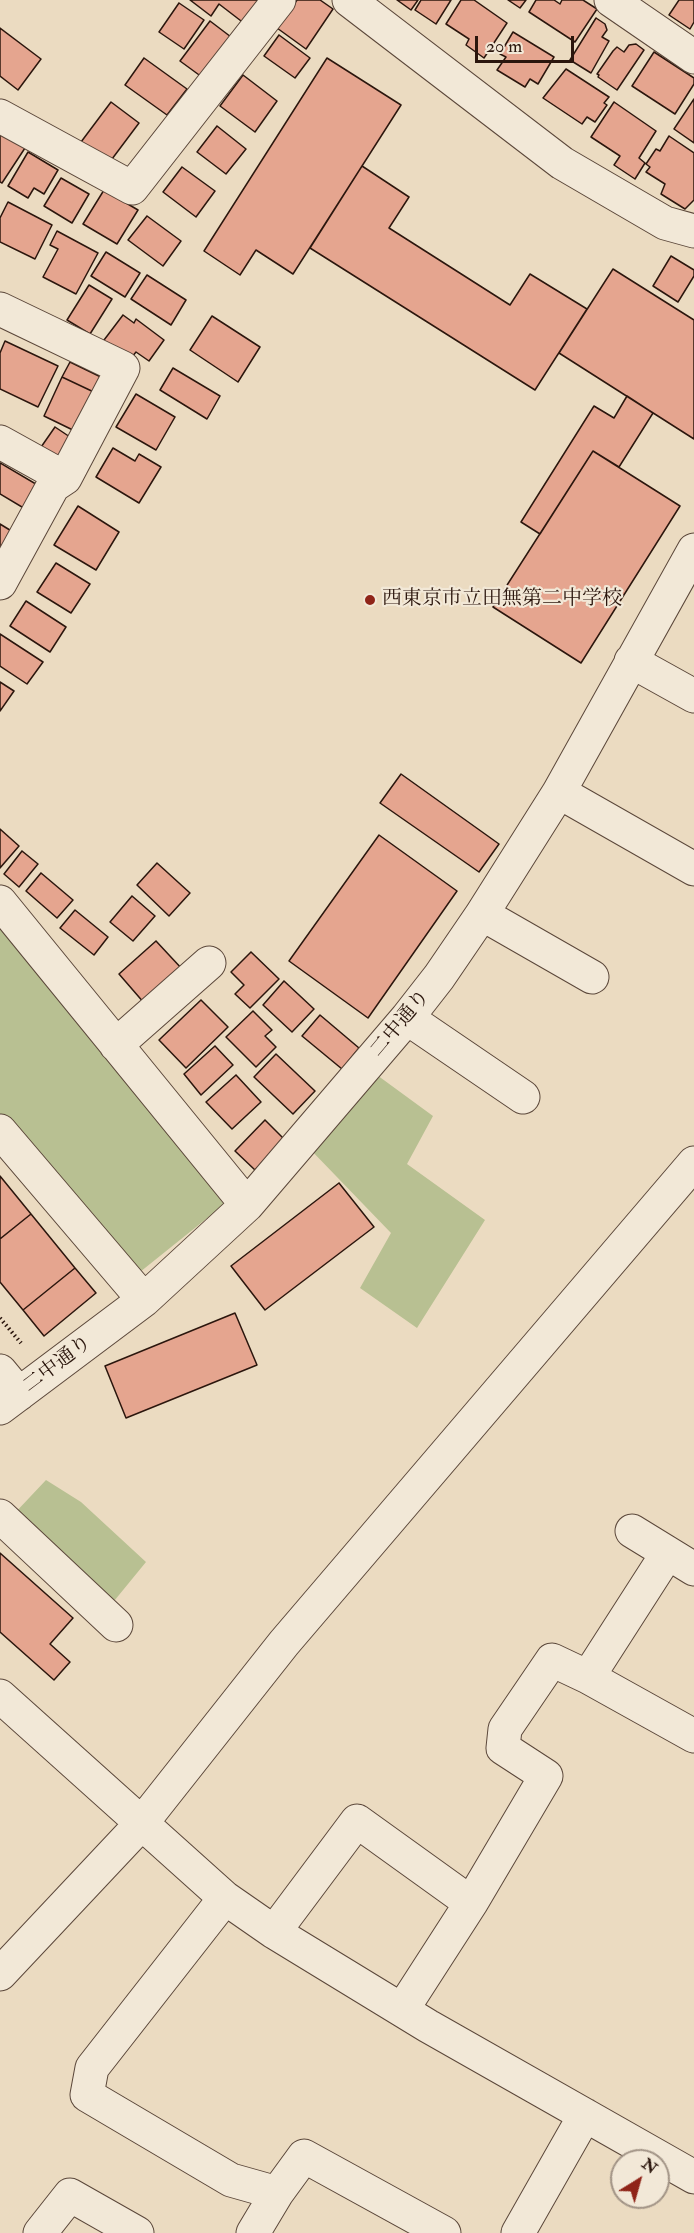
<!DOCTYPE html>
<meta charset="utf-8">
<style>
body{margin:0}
#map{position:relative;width:694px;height:2233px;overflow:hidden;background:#ebdbc1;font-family:"IM FELL Double Pica",serif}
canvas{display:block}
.north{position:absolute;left:610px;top:2149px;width:60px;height:60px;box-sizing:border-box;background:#f2e8d7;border:2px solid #a29486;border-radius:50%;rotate:37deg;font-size:16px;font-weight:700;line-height:24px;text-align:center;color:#2b160d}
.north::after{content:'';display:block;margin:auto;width:21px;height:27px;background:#8f2418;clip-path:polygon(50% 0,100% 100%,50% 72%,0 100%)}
.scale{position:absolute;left:475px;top:36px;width:99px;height:27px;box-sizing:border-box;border:3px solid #2b160d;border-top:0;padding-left:8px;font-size:18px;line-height:21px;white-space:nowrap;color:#2b160d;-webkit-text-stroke:4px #f2e8d7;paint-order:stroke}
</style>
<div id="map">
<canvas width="694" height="2233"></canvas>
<div class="north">N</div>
<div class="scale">20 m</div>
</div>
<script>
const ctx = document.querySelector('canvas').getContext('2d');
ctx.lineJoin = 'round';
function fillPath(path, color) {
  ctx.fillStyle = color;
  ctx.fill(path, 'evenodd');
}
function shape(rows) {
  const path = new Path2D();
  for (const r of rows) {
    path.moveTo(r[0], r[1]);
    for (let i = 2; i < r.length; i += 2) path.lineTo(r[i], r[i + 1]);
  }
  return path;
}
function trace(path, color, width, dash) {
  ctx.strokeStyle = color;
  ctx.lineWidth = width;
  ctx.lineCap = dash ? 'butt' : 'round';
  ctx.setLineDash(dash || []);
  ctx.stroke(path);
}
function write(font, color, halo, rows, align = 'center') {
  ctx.font = font + ' "IM FELL Double Pica","Noto Serif JP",serif';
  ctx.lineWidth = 4.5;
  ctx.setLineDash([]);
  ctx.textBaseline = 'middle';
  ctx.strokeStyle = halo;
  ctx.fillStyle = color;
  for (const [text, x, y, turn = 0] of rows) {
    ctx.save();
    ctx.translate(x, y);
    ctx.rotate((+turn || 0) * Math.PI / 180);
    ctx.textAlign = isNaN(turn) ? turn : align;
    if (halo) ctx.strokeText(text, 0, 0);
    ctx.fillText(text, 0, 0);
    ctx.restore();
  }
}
fillPath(shape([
 [0,919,231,1199,135,1276,0,1118],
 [366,1067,433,1116,407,1164,485,1220,417,1328,360,1288,391,1233,308,1147],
 [46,1480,81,1502,146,1562,110,1606,13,1515]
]), '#b8c092');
const building = shape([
 [190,0,256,0,261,4,245,24,219,4,211,16,190,0],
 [297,0,320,0,333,9,306,49,277,28,297,0],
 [397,0,418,0,411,10,397,0],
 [421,0,451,0,436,24,415,10,421,0],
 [461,0,474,0,507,23,484,58,466,45,469,39,446,24,461,0],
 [508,0,526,0,520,8,508,0],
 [536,0,554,0,560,4,562,0,583,0,597,9,575,42,529,12,536,0],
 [679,0,694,0,694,22,690,29,669,15,679,0],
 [179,3,204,20,184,49,159,32,179,3],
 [596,18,605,24,607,30,602,37,609,41,591,73,570,60,596,18],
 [210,21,235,40,206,80,180,61,210,21],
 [0,28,41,59,18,90,0,76,0,28],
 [513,32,554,57,538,84,530,79,525,87,497,70,506,57,500,54,513,32],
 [279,35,310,58,295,78,264,56,279,35],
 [636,44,644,50,617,90,598,77,599,75,597,74,613,51,617,47,624,52,629,45,636,44],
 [654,52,694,78,694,84,675,114,632,86,654,52],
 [144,58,187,89,167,115,125,85,144,58],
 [327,58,401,105,293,274,256,250,240,275,204,251,327,58],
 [566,69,609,97,604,103,607,105,595,122,587,117,582,124,543,98,566,69],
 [243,75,277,101,255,132,220,106,243,75],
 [694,99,694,143,674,129,694,99],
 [111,102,139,123,109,163,81,142,111,102],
 [614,102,656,131,639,158,645,163,635,179,614,165,620,156,591,137,614,102],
 [217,126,246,149,226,174,197,152,217,126],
 [0,132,25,148,2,183,0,182,0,132],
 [669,136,694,153,694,200,685,209,661,194,665,184,646,172,650,167,646,164,656,149,660,151,669,136],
 [28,152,58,170,44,194,34,188,28,198,8,186,28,152],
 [362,166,409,197,389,228,510,305,530,274,587,309,535,390,310,248,362,166],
 [182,167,215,191,196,217,163,192,182,167],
 [61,178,89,194,72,223,44,206,61,178],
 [104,190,138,210,117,244,83,224,104,190],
 [8,202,52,225,35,259,0,242,0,218,8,202],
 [147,216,181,241,163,266,128,240,147,216],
 [57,231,98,253,76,294,43,277,58,249,50,245,57,231],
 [106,252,140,273,125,297,91,276,106,252],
 [671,256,694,270,694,276,678,302,653,286,671,256],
 [613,269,694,320,694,439,559,353,613,269],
 [147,275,186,300,171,325,131,299,147,275],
 [89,285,112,299,90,334,67,320,89,285],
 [123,315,134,323,136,319,164,340,149,361,136,352,132,357,101,344,123,315],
 [212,316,260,347,238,382,190,350,212,316],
 [5,341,58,366,38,407,0,389,0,353,5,341],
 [70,362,105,379,98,394,62,377,70,362],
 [173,368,220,396,207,419,160,390,173,368],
 [62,377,98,394,79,433,44,416,62,377],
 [136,394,175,417,156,450,116,427,136,394],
 [627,396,653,413,619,467,593,451,540,534,521,522,594,406,614,418,627,396],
 [55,427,79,443,63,466,39,450,55,427],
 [113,448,135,461,139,454,161,467,139,503,96,477,113,448],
 [593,451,680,506,581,663,493,607,593,451],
 [0,463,46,490,32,513,0,494,0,463],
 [78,506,119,532,96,570,54,545,78,506],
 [0,524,18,535,0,565,0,524],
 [56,563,90,584,71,613,37,592,56,563],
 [26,601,66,627,50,652,10,626,26,601],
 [0,634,43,662,27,684,0,666,0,634],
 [0,682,14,691,0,711,0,682],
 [401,774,499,844,479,872,380,803,401,774],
 [0,829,19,846,0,868,0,829],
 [379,835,457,891,368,1018,289,961,379,835],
 [22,851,38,864,19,887,4,874,22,851],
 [157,863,190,893,169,916,137,885,157,863],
 [41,873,73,900,57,918,26,891,41,873],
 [132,896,155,916,133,941,110,922,132,896],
 [75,910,108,937,94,955,60,928,75,910],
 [156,941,183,970,145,1004,119,974,156,941],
 [251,952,279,979,250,1008,235,994,244,985,231,972,251,952],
 [284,981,314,1009,292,1032,263,1005,284,981],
 [201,1000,228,1027,186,1068,159,1040,201,1000],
 [253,1011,272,1030,265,1036,276,1047,256,1067,226,1037,253,1011],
 [320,1015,359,1048,342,1069,302,1036,320,1015],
 [215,1046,233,1065,201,1095,184,1074,215,1046],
 [276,1054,315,1091,293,1114,254,1077,276,1054],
 [236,1075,261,1102,232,1129,206,1102,236,1075],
 [265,1120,284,1139,255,1170,235,1151,265,1120],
 [0,1176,31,1214,0,1239,0,1176],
 [339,1183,374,1227,265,1310,231,1266,339,1183],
 [31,1214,75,1268,23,1310,0,1282,0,1239,31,1214],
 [75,1268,96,1293,44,1336,23,1310,75,1268],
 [235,1313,257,1365,126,1418,105,1366,235,1313],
 [0,1553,73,1618,50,1644,70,1662,54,1680,0,1632,0,1553]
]);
fillPath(building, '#e5a58f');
trace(building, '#2b160d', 1.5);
const minor = shape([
 [349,0,562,163,665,223,694,231],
 [611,0,694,57],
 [0,116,132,188,279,0],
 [0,309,123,368,65,478,53,486,0,583],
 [0,442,65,478],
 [631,661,694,696],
 [559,792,694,869],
 [0,902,247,1205],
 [482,914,592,977],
 [407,1018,523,1097],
 [116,1045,209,963],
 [0,1131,144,1300],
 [0,1371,19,1394],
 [0,1408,144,1300,247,1205,407,1018,439,977,482,914,559,792,694,550],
 [0,1516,116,1625],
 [632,1531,694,1569],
 [588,1677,667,1554],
 [0,1696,225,1898,274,1932,428,2026,694,2177],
 [225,1898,92,2068,87,2095,231,2180,277,2193],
 [274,1932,357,1821,471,1903],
 [0,1974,141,1824,284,1643,694,1163],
 [402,2010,471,1903,546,1776,503,1748,505,1729,552,1660,588,1677,694,1736],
 [40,2233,70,2195,137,2233],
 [253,2233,277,2193,304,2156,444,2233],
 [518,2233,585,2115]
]);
trace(minor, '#5b473a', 35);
trace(shape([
 [0,1318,21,1343]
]), '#2b160d', 4, [1.5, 3]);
trace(minor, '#f2e8d7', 33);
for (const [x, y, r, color] of [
 [370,600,6,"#8f2418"]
]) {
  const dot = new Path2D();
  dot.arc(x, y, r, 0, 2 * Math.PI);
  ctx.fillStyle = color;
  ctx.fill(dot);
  trace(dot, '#f2e8d7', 2);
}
write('20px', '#2b160d', '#f2e8d7', [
 ["西東京市立田無第二中学校",382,600]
], 'left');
write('20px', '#2b160d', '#f2e8d7', [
 ["二中通り",401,1024,-50],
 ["二中通り",58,1365,-37]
]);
</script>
